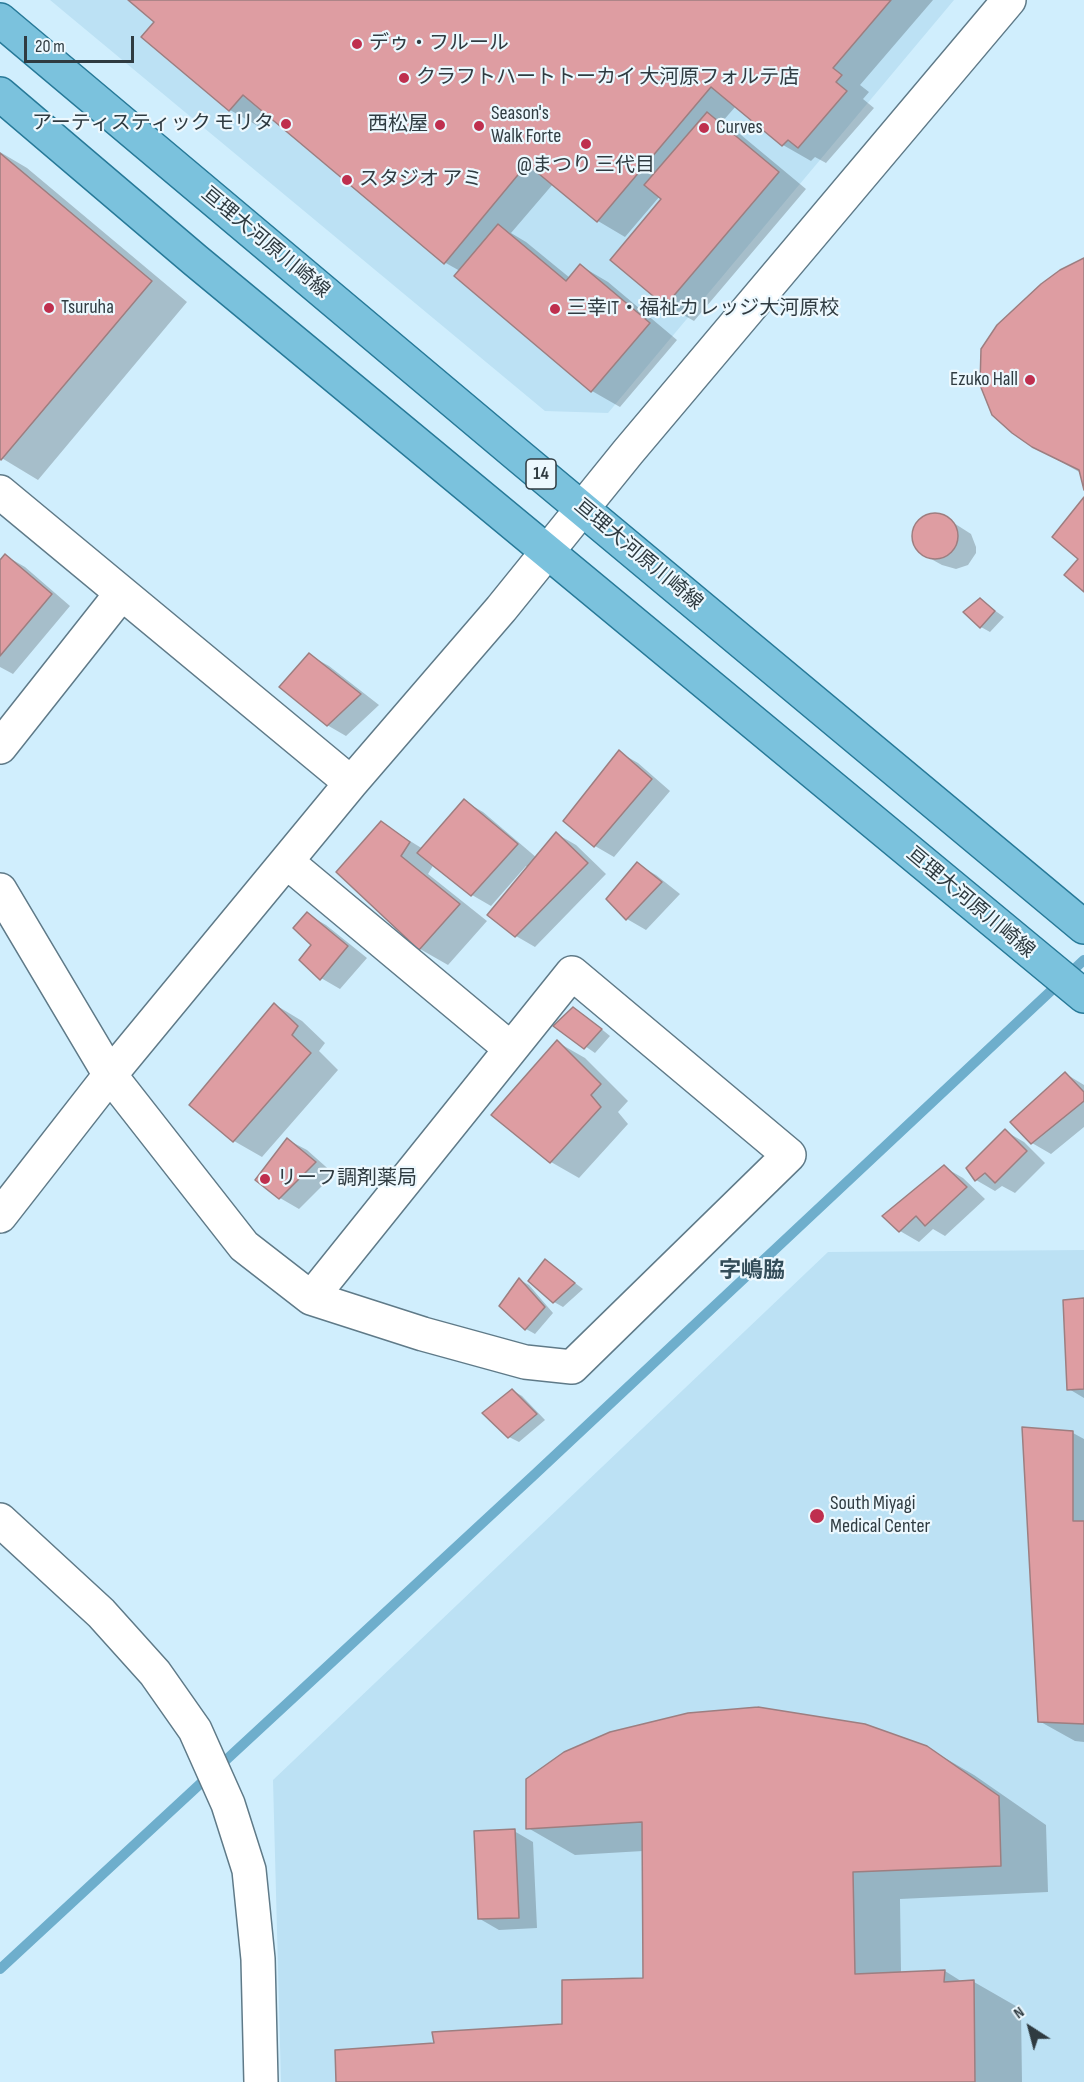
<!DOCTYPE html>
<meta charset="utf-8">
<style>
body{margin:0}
#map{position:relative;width:1084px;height:2082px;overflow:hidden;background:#d0eefd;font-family:"Sofia Sans Condensed",sans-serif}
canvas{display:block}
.north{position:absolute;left:1000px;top:1998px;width:60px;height:60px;-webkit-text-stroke:4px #ecf8fe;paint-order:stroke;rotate:324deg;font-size:16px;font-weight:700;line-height:24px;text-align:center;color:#2f3b41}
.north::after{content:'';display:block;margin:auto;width:21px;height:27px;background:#2f3b41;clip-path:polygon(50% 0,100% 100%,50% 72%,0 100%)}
.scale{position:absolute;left:24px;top:36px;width:110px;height:27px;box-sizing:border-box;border:3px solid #2f3b41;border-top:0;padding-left:8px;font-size:18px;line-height:21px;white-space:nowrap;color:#2f3b41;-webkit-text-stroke:4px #ecf8fe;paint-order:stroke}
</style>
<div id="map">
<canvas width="1084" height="2082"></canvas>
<div class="north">N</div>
<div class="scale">20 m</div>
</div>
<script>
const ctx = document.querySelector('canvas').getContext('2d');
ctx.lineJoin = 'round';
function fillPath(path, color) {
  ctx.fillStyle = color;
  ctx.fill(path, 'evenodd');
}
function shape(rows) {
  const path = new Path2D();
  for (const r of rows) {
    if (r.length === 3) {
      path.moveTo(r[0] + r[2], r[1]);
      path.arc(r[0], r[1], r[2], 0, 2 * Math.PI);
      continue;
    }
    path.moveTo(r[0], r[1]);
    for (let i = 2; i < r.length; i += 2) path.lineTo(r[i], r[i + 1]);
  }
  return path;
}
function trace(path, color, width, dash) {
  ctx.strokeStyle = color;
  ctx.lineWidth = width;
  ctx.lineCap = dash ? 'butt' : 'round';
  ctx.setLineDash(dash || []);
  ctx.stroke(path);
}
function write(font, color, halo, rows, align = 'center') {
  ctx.font = font + ' "Sofia Sans Condensed","Noto Sans JP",sans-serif';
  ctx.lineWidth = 4.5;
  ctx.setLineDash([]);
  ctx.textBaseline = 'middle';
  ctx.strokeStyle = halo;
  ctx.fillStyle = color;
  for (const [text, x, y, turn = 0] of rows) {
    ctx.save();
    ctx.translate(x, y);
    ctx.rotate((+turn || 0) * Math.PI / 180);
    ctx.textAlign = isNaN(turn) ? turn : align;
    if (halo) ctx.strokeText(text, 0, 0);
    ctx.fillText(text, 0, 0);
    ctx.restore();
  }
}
fillPath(shape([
 [50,0,954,0,608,413,545,411],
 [1084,1250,1084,2082,281,2082,273,1780,828,1252]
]), '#bce1f4');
fillPath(shape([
 [130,0,933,0,860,85,869,92,863,99,874,108,826,163,815,157,811,161,783,145,736,106,722,122,735,130,806,189,694,321,666,305,663,199,660,196,625,237,598,221,553,184,511,233,526,242,570,278,581,266,608,282,677,340,620,407,592,391,460,271,444,262,268,114,258,126,230,110,143,37,156,22],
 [0,152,27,168,187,302,38,480,0,457],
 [1084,260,1084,484,1081,473,1033,446],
 [932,515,946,518,971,534,976,547,976,553,968,565,956,569,942,565,922,554,914,542,914,534,920,522],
 [6,556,25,567,70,606,13,674,0,667,0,562],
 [980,600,1004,617,990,632,981,627,966,612],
 [309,655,329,666,379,705,346,736,327,725],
 [619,752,638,763,670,791,614,857,595,846,565,821],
 [464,801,483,812,537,858,557,834,576,845,606,874,535,947,516,936,529,868,526,866,491,906,472,895,434,864,428,874,487,921,448,965,420,949,338,872,381,823,423,849],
 [637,864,656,875,680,894,646,930,627,919,608,899],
 [307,914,326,925,367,958,340,989,321,978],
 [274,1004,302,1021,325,1043,319,1051,338,1070,262,1157,234,1141,191,1104],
 [583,1014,610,1036,595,1053,556,1026],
 [557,1042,585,1058,628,1101,618,1112,628,1124,579,1178,551,1162,493,1114],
 [1066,1074,1084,1085,1084,1127,1051,1154,1032,1143,1012,1122],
 [1005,1131,1024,1142,1045,1163,1015,1193,1002,1186,995,1191,976,1180],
 [288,1140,307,1150,334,1174,299,1209,280,1198,257,1179],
 [944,1167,963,1178,985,1199,945,1236,933,1229,919,1242,900,1231],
 [546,1261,583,1289,563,1307,554,1302],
 [520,1280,529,1285,553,1313,535,1334,526,1329],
 [1084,1300,1084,1398,1069,1389],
 [512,1390,522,1396,545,1420,519,1442,509,1437],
 [1073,1433,1084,1439,1084,1742,1075,1741,1039,1721],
 [926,1747,974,1775,1046,1825,1048,1892,900,1899,901,1973,945,1971,964,1983,974,1982,1021,2009,1022,2082,337,2082,435,2045,564,2026,645,1980,643,1851,575,1855,528,1828],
 [514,1831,533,1842,537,1928,499,1930,480,1919]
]), '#0003');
trace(shape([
 [0,1969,533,1476,1084,960]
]), '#6eaecc', 10);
const building = shape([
 [128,0,891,0,833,68,842,75,836,82,847,91,798,148,788,140,782,146,711,87,597,222,527,164,444,264,243,95,229,111,141,37,154,22,128,0],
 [707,112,779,172,665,306,610,260,661,199,644,185,707,112],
 [0,153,152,281,1,460,0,459,0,153],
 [498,224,566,281,580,264,650,323,591,392,454,276,498,224],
 [1084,258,1084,490,1079,470,1032,447,1012,433,992,415,980,385,981,349,997,325,1041,284,1060,270,1084,258],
 [1084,497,1084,592,1064,575,1078,559,1052,537,1084,497],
 [935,536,23],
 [5,554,52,594,0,656,0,560,5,554],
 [980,598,995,611,980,628,963,612,980,598],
 [309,653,361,694,327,726,279,687,309,653],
 [619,750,652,779,594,847,563,821,619,750],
 [464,799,518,844,471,896,417,853,464,799],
 [381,821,410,842,401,856,460,904,419,950,336,872,381,821],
 [556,832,588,863,515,937,487,915,556,832],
 [637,862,662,882,626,920,606,899,637,862],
 [307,912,348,946,320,980,299,960,311,945,293,928,307,912],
 [274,1003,298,1026,292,1035,311,1053,233,1142,189,1105,274,1003],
 [573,1007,602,1029,584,1049,553,1026,573,1007],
 [557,1040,601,1084,591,1095,601,1107,550,1163,491,1115,557,1040],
 [1065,1072,1084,1092,1084,1101,1031,1144,1010,1122,1065,1072],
 [1005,1129,1027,1151,995,1183,985,1173,975,1181,966,1168,1005,1129],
 [287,1138,316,1162,279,1199,255,1180,287,1138],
 [944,1165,967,1187,925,1226,916,1216,899,1232,882,1216,944,1165],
 [545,1259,575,1283,553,1303,528,1281,545,1259],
 [519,1278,545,1307,525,1330,499,1306,519,1278],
 [1084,1298,1084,1389,1067,1390,1063,1300,1084,1298],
 [512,1389,537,1414,508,1438,482,1413,512,1389],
 [1022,1427,1073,1431,1073,1521,1084,1521,1084,1724,1038,1722,1022,1427],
 [758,1707,865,1724,927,1746,999,1796,1001,1866,853,1872,855,1974,945,1970,944,1982,974,1980,975,2082,336,2082,335,2050,434,2043,432,2032,562,2024,562,1980,643,1978,642,1822,526,1829,526,1779,564,1752,610,1732,688,1713,758,1707],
 [515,1829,519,1918,478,1919,474,1831,515,1829]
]);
fillPath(building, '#de9da2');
trace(building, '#9d7e80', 1.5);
const minor = shape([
 [0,492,351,783],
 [0,747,121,594],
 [287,862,511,1049],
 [0,890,110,1075,244,1246,311,1298,423,1334,525,1362,572,1367,789,1155,572,973,311,1298],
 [0,1216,110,1075,351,783,501,609,628,452,1009,0],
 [0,1520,101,1613,155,1673,195,1730,228,1804,249,1870,258,1959,261,2082]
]);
const major = shape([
 [0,20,520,457,1084,927],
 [0,94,195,260,1084,996]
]);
trace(minor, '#5f7a88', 36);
trace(major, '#277998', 36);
trace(minor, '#fff', 33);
trace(major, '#7bc2dd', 33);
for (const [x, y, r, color] of [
 [357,44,6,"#bf2f4e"],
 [404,78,6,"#bf2f4e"],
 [286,124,6,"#bf2f4e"],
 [440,125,6,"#bf2f4e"],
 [479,126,6,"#bf2f4e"],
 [704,128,6,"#bf2f4e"],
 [586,144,6,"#bf2f4e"],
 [347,180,6,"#bf2f4e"],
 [49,308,6,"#bf2f4e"],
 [555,309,6,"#bf2f4e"],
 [1030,380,6,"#bf2f4e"],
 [265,1179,6,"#bf2f4e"],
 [817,1516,8,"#bf2f4e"]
]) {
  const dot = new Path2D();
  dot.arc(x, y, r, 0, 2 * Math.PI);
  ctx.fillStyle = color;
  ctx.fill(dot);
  trace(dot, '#ecf8fe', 2);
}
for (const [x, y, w] of [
 [541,474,30]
]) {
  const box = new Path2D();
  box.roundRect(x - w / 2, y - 15, w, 30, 4.5);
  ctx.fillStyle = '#ecf8fe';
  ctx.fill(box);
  trace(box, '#2f3b41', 1.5);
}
write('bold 18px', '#2f3b41', null, [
 ["14",541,474]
]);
write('20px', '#2f3b41', '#ecf8fe', [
 ["デゥ・フルール",369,44],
 ["クラフトハートトーカイ 大河原フォルテ店",416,78],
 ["Season's",491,114],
 ["Walk Forte",491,137],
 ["アーティスティック モリタ",274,124,"right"],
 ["西松屋",428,125,"right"],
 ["Curves",716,128],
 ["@まつり 三代目",586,166,"center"],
 ["スタジオ アミ",359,180],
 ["Tsuruha",61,308],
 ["三幸IT・福祉カレッジ大河原校",567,309],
 ["Ezuko Hall",1018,380,"right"],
 ["リーフ調剤薬局",277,1179],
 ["South Miyagi",830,1504],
 ["Medical Center",830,1527]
], 'left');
write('20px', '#2f3b41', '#ecf8fe', [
 ["亘理大河原川崎線",265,243,40],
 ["亘理大河原川崎線",638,555,40],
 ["亘理大河原川崎線",970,903,40]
]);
write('bold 22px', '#344e5a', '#ecf8fe', [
 ["字嶋脇",752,1271]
]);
</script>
